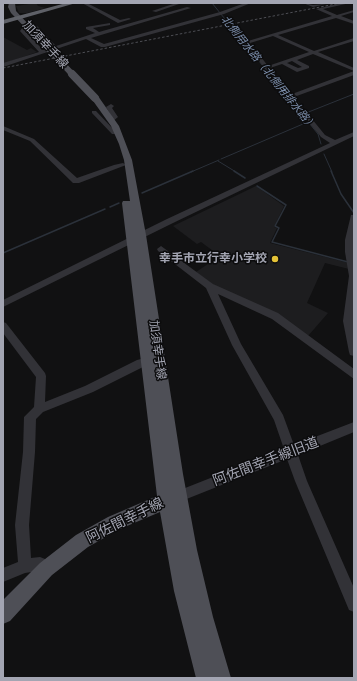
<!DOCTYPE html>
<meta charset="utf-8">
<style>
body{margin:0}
#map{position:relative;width:357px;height:681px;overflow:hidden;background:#111112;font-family:"Archivo Narrow",sans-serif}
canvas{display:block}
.frame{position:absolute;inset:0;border:4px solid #a3a5b2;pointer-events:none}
</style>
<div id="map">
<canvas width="357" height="681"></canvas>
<div class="frame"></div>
</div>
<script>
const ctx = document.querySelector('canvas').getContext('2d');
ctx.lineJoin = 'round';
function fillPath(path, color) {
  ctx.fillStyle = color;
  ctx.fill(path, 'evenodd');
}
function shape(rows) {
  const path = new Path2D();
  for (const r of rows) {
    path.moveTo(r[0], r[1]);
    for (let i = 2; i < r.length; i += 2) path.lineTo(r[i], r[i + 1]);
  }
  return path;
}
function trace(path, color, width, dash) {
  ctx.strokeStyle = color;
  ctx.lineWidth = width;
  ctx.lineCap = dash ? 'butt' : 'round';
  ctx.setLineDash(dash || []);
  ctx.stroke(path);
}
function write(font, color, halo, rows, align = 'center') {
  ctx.font = font + ' "Archivo Narrow","Noto Sans JP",sans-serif';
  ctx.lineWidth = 3;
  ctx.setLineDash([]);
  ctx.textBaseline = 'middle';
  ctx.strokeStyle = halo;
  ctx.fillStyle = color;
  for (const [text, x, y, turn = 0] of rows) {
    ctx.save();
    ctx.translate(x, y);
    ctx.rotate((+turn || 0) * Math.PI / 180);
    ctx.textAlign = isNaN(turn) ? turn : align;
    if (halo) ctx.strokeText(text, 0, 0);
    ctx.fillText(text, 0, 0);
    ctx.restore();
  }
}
fillPath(shape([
 [36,3,38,6,46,8,27,13,19,13,16,6],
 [3,37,27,50,31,48,37,52,3,64],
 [256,186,284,206,274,227,277,228,270,243,349,263,349,269,325,263,307,303,328,313,308,336,215,286,196,272,220,256,201,242,197,244,173,226]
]), '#1d1d1f');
trace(shape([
 [212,3,318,134,321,144],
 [306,113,354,94],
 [324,154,332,172],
 [221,159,303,124,297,115,301,114],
 [218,161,236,172],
 [191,172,219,160]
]), '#2b313a', 1);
trace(shape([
 [234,171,245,178],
 [331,171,341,194,354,213],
 [257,186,286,205,275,226,279,228,272,242,348,262],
 [142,193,193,171],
 [110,207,119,203],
 [3,253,105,209]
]), '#2b313a', 1.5);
fillPath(shape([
 [82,3,87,3,120,20,129,18,131,19,118,23,82,3],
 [176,3,182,3,156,12,152,11,176,3],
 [245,3,251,3,224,14,105,47,101,47,86,39,3,67,3,63,39,52,20,31,23,27,27,27,25,31,43,50,52,47,33,28,23,24,23,22,37,26,56,46,95,33,86,29,86,27,110,23,110,25,93,28,99,32,187,7,191,8,91,38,104,44,220,12,245,3],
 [303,3,313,5,326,4,313,7,303,3],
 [342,3,350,3,323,9,337,15,354,10,354,12,341,16,354,21,354,24,336,18,278,35,314,51,354,38,354,41,318,52,354,68,354,75,294,97,325,135,335,140,354,132,354,136,173,223,3,307,3,300,167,219,330,143,321,137,289,99,287,98,287,96,235,31,239,30,248,41,332,16,316,9,342,3],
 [273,36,309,52,268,66,250,43,273,36],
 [313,54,354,71,292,94,270,68,282,64,297,72,309,68,309,66,297,60,313,54],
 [292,61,302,67,298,68,287,63,292,61],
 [111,104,114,106,112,108,118,117,112,122,109,120,112,117,106,107,111,104],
 [92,111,96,111,116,132,116,134,112,134,92,113,92,111],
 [3,126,34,139,77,178,114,165,123,163,126,165,79,183,73,183,30,141,3,130,3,126],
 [351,215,354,215,354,356,350,355,349,352,343,321,349,276,345,252,345,240,351,215],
 [161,246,213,284,278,313,354,369,354,379,272,319,218,294,241,344,283,415,294,445,354,422,354,432,298,455,307,481,354,588,354,612,349,610,295,481,287,459,179,502,175,500,173,496,175,492,284,449,274,420,232,345,206,288,158,251,157,249,161,246],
 [3,322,6,323,45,373,46,376,45,402,85,386,137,360,149,357,153,358,154,361,153,364,143,367,93,392,43,412,36,419,35,452,29,525,31,558,40,557,45,559,51,564,53,569,51,574,46,576,38,571,25,573,3,582,3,568,18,562,15,525,23,452,24,417,34,407,36,377,3,333,3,322]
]), '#323237');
fillPath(shape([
 [9,3,15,3,16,11,42,39,42,41,38,41,11,13,8,7,9,3],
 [92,96,98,96,119,126,132,160,146,235,183,474,197,550,213,617,231,678,196,678,174,591,160,512,120,529,88,547,52,575,10,621,3,624,3,600,40,563,76,535,108,517,157,496,122,203,123,201,130,201,124,160,119,144,111,126,91,98,92,96]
]), '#4e4f56');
fillPath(shape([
 [66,3,76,3,3,24,3,20,66,3]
]), '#5e6067');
trace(shape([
 [3,68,341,3]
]), '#4d4e54', 1, [2.5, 2]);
trace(shape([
 [40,40,73,75]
]), '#4e4f56', 6);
trace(shape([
 [72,74,95,98]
]), '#4e4f56', 8);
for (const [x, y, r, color] of [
 [275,259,4,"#e4c237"]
]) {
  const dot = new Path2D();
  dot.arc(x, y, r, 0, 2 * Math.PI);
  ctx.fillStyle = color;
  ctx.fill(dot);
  trace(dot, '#0c0c0d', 1.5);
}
write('italic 11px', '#7c8eab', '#0c0c0d', [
 ["北側用水路（北側用排水路）",268,73,51]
]);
write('12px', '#a3a5b2', '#0c0c0d', [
 ["加須幸手線",45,45,47],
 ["加須幸手線",157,350,82]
]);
write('bold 12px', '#a3a5b2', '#0c0c0d', [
 ["幸手市立行幸小学校",267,259]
], 'right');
write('14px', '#a3a5b2', '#0c0c0d', [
 ["阿佐間幸手線旧道",266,462,-21],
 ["阿佐間幸手線",125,521,-26]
]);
</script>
